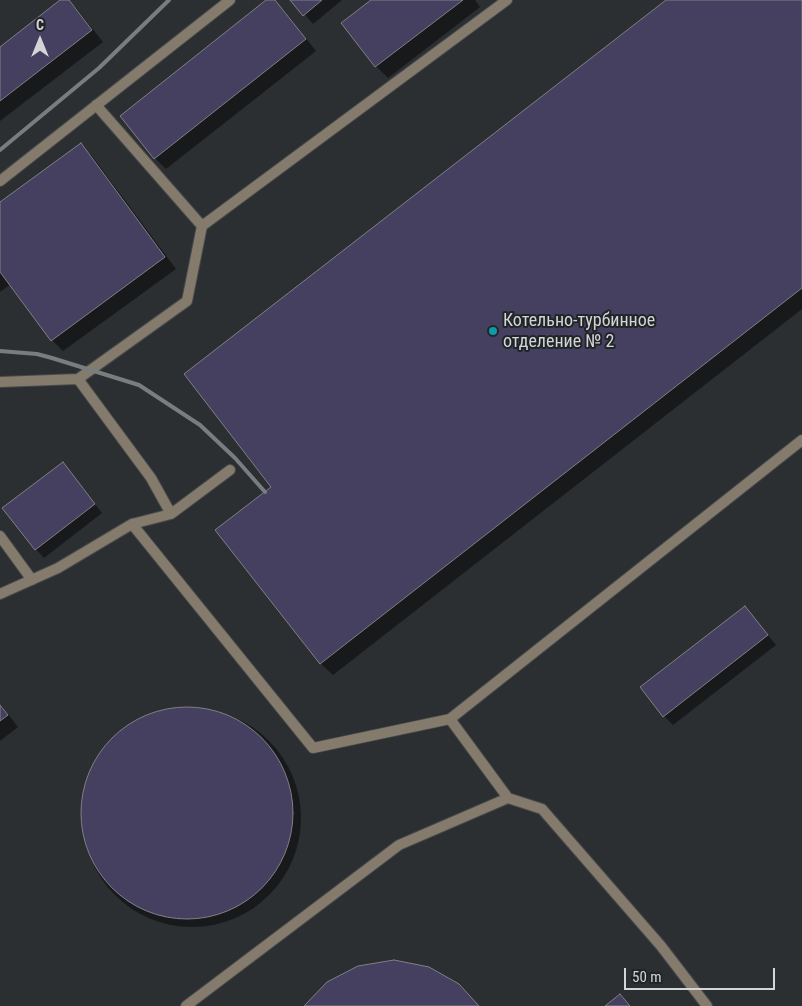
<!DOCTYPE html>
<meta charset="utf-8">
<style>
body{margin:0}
#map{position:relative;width:802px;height:1006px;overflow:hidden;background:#2b2f32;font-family:"Roboto Condensed",sans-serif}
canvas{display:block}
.north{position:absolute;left:15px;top:15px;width:50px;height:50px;-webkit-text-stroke:4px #212528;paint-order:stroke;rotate:0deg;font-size:14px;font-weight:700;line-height:20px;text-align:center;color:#d3d5d7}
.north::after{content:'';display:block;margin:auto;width:18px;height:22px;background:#d3d5d7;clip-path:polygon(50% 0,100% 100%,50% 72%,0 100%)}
.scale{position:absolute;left:624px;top:968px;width:151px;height:22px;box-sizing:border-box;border:2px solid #d3d5d7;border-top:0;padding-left:6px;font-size:15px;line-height:18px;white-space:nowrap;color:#d3d5d7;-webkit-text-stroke:4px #212528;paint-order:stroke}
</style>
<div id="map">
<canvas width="802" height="1006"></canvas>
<div class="north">С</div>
<div class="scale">50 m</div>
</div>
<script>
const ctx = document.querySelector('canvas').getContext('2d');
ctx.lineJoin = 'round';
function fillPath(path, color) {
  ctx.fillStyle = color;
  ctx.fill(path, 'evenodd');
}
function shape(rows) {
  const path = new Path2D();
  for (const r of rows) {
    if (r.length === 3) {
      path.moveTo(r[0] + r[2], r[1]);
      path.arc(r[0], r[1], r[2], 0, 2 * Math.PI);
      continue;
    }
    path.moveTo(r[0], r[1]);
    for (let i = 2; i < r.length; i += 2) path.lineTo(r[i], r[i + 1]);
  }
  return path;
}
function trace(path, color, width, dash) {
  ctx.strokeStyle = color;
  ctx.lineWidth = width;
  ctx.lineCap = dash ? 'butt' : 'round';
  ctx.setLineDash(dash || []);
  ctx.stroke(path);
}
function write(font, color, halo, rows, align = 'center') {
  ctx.font = font + ' "Roboto Condensed",sans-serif';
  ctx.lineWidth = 4;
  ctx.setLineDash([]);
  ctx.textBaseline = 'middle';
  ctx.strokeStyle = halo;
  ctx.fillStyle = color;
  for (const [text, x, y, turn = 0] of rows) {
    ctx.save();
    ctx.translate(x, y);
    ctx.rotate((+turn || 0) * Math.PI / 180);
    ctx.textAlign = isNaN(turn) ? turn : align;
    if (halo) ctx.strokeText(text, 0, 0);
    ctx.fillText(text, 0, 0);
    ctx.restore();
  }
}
fillPath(shape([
 [62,0,68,0,77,9,103,42,0,121,0,48],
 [268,0,274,0,283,9,316,51,166,169,155,158],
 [292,0,342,0,313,24],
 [373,0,475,0,480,7,388,78,376,66,343,23],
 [667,0,802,0,802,309,333,675,321,664,217,531,273,487],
 [81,144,92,156,176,269,63,351,52,340,11,284,0,292,0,203],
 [62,464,71,473,102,513,44,558,36,549],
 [745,608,776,645,673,725,664,716],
 [0,704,18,727,0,741],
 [192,818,109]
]), '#0007');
const building = shape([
 [60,0,69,0,92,30,0,101,0,47,60,0],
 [266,0,275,0,306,39,154,159,120,116,266,0],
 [290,0,322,0,303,16,290,0],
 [371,0,463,0,375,67,341,23,371,0],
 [666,0,802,0,802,288,320,664,215,530,271,487,184,374,666,0],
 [81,143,165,257,51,341,0,272,0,202,81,143],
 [63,462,95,504,35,550,2,508,63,462],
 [745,606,768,635,663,717,640,687,745,606],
 [0,705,8,715,0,721,0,705],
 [187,813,106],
 [394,960,429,967,459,984,479,1006,304,1006,327,982,358,966,394,960],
 [620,994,630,1006,605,1006,620,994]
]);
fillPath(building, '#453f60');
trace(building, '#808085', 1);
const lane = shape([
 [0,181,230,0],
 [202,226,507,0],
 [78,379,187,301,202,226,96,105],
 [0,382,78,379,151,478,171,514],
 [132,524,171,514,230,470],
 [0,536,32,580],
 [0,594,58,568,132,524,313,748,450,719,802,440],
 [508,798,542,809,661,946,707,1006],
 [186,1006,399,845,508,798,450,719]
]);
trace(lane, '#464a4c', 12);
trace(lane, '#857b6c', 10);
trace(shape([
 [0,150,99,68,169,0],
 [0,351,37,354,52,358,139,385,200,425,235,458,265,492]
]), '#7a7d80', 4);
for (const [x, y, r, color] of [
 [493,331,5,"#0f9aa8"]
]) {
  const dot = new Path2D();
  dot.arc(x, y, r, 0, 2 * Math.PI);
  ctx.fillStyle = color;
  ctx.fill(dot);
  trace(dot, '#212528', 2);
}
write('18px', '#d3d5d7', '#212528', [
 ["Котельно-турбинное",503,321],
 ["отделение № 2",503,342]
], 'left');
</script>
